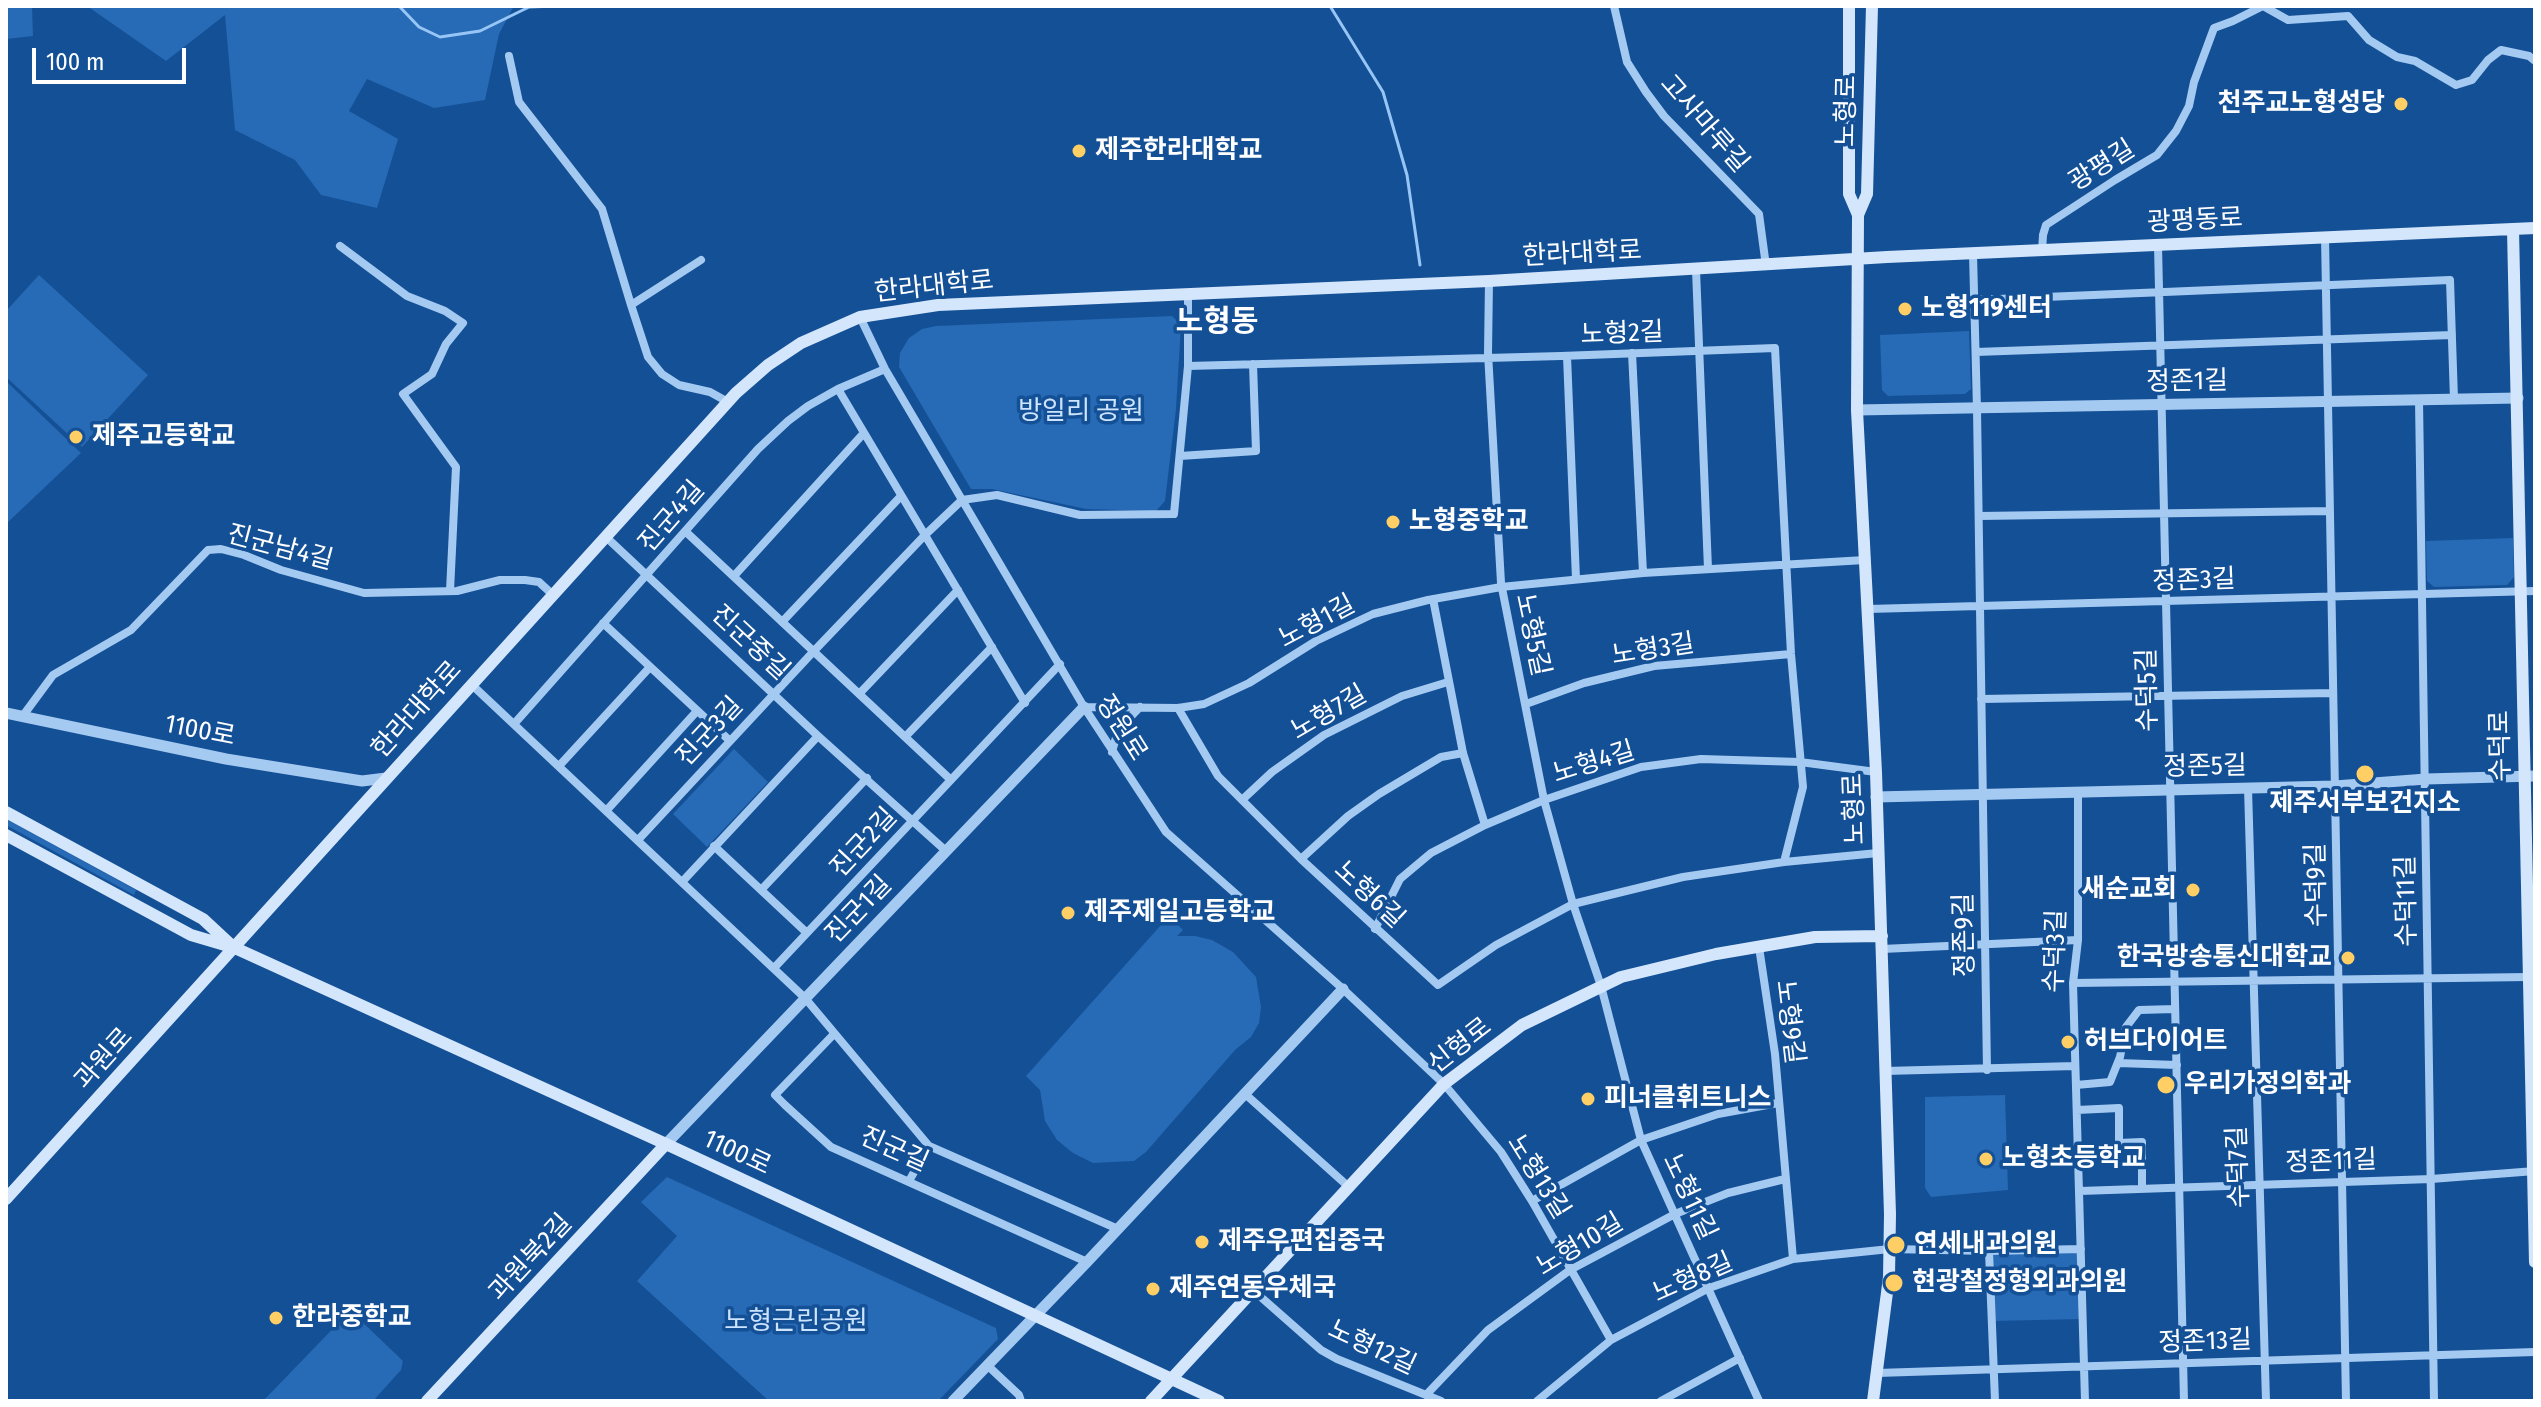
<!DOCTYPE html>
<meta charset="utf-8">
<style>
body{margin:0}
#map{position:relative;width:2541px;height:1407px;overflow:hidden;background:#145096;font-family:"Fira Sans Condensed",sans-serif}
canvas{display:block}
.frame{position:absolute;inset:0;border:8px solid #fff;pointer-events:none}
.scale{position:absolute;left:32px;top:48px;width:154px;height:36px;box-sizing:border-box;border:4px solid #fff;border-top:0;padding-left:10px;font-size:24px;line-height:28px;white-space:nowrap;color:#fff;-webkit-text-stroke:6px #145096;paint-order:stroke}
</style>
<div id="map">
<canvas width="2541" height="1407"></canvas>
<div class="frame"></div>
<div class="scale">100 m</div>
</div>
<script>
const ctx = document.querySelector('canvas').getContext('2d');
ctx.lineJoin = 'round';
function fillPath(path, color) {
  ctx.fillStyle = color;
  ctx.fill(path, 'evenodd');
}
function shape(rows) {
  const path = new Path2D();
  for (const r of rows) {
    path.moveTo(r[0], r[1]);
    for (let i = 2; i < r.length; i += 2) path.lineTo(r[i], r[i + 1]);
  }
  return path;
}
function trace(path, color, width, dash) {
  ctx.strokeStyle = color;
  ctx.lineWidth = width;
  ctx.lineCap = dash ? 'butt' : 'round';
  ctx.setLineDash(dash || []);
  ctx.stroke(path);
}
function write(font, color, halo, rows, align = 'center') {
  ctx.font = font + ' "Fira Sans Condensed","Noto Sans KR",sans-serif';
  ctx.lineWidth = 7;
  ctx.setLineDash([]);
  ctx.textBaseline = 'middle';
  ctx.strokeStyle = halo;
  ctx.fillStyle = color;
  for (const [text, x, y, turn = 0] of rows) {
    ctx.save();
    ctx.translate(x, y);
    ctx.rotate((+turn || 0) * Math.PI / 180);
    ctx.textAlign = isNaN(turn) ? turn : align;
    if (halo) ctx.strokeText(text, 0, 0);
    ctx.fillText(text, 0, 0);
    ctx.restore();
  }
}
fillPath(shape([
 [6,6,44,6,32,7,33,36,6,39],
 [87,6,514,6,499,34,485,100,434,108,367,79,349,111,398,139,377,208,321,195,295,160,235,130,225,15,166,61],
 [39,275,148,375,82,447,6,377,6,311],
 [1172,316,1181,325,1176,409,1165,501,1156,511,1086,509,992,489,971,489,899,367,900,353,909,338,922,329,936,326],
 [1969,331,1971,389,1965,394,1888,396,1882,390,1880,335],
 [6,381,81,453,6,524],
 [2513,538,2514,577,2507,585,2434,587,2427,581,2426,541],
 [734,749,768,782,707,847,673,814],
 [6,819,136,890,134,895,6,825],
 [1169,916,1183,930,1177,936,1195,936,1212,940,1233,952,1256,977,1261,1007,1259,1023,1251,1037,1235,1050,1146,1152,1134,1161,1093,1163,1073,1153,1057,1140,1045,1121,1040,1090,1026,1076],
 [2005,1095,2008,1190,1931,1197,1925,1188,1925,1097],
 [667,1177,996,1328,998,1339,938,1401,769,1401,637,1281,677,1236,641,1202],
 [2081,1249,2083,1319,1992,1321,1989,1251],
 [348,1313,355,1315,403,1361,401,1370,373,1401,263,1401]
]), '#276ab5');
trace(shape([
 [399,6,419,27,440,37,480,31,529,7,557,6],
 [1330,6,1383,92,1407,175,1420,265]
]), '#97c5f5', 3);
trace(shape([
 [1614,6,1627,62,1646,92,1664,116,1759,214,1766,266],
 [2263,6,2288,20,2348,16,2369,40,2397,57,2415,61,2456,85,2472,80,2488,60,2501,50,2529,56,2535,61],
 [509,56,519,102,602,209,631,305],
 [2325,237,2346,1401],
 [2158,245,2184,1401],
 [340,246,407,296,445,311,463,323,446,344,432,374,403,394,456,467,450,591],
 [2042,251,2043,235,2046,225,2115,180,2157,155,2176,131,2189,106,2194,82,2214,28,2233,21,2263,6],
 [1973,254,1977,409,1987,1070],
 [701,260,631,305,648,357,662,374,679,385,710,392,728,402],
 [1696,270,1708,569],
 [1489,281,1488,353,1501,583,1544,800,1573,904,1601,986,1641,1140,1759,1401],
 [1974,300,2450,280,2454,399],
 [860,317,885,369,1084,707,1166,832,1343,989,1444,1084,1501,1152,1532,1201,1611,1340],
 [1976,352,2452,335],
 [1632,353,1643,573],
 [1567,356,1576,579],
 [1188,366,1561,356,1775,348,1791,654,1803,787,1784,862],
 [838,389,1025,703],
 [2419,400,2434,1401],
 [1180,456,1256,451,1253,364],
 [1979,516,2330,511],
 [685,531,951,780],
 [606,537,818,736,946,851],
 [734,576,863,434],
 [1433,599,1463,753,1485,825],
 [1868,609,2535,591],
 [782,622,901,496],
 [603,623,729,740],
 [471,684,805,998,929,1146,1118,1229],
 [859,694,958,590],
 [1981,699,2333,693],
 [1526,704,1584,683,1654,666,1791,654],
 [1084,707,1178,708,1204,704,1249,683,1316,641,1373,614,1428,600,1501,587,1643,573,1865,560],
 [1178,708,1218,776,1301,859,1438,985,1496,945,1573,904,1683,877,1784,862,1878,853],
 [22,717,53,675,131,630,208,550,221,549,244,555,281,570,364,593,457,591,500,580,525,580,539,582,552,594],
 [514,724,758,449,788,421,808,406,838,389,885,369],
 [906,736,992,647],
 [1112,752,1118,730,1140,707],
 [559,766,650,667],
 [2248,788,2266,1401],
 [2078,792,2078,940,2073,983,2085,1401],
 [1242,800,1272,772,1324,735,1402,696,1448,682],
 [606,811,697,711],
 [638,840,813,652,925,535,962,500,997,495,1080,515,1174,514,1188,366,1188,294],
 [714,846,807,933],
 [1301,859,1348,816,1379,794,1441,757,1463,753],
 [682,882,818,736],
 [761,890,867,778],
 [1375,929,1400,879,1431,853,1485,825,1544,800,1641,767,1701,759,1800,762,1876,772],
 [1759,947,1775,1054,1793,1259],
 [1882,949,2078,940],
 [774,968,1060,664],
 [2073,983,2529,977],
 [834,1034,775,1095,785,1105,831,1147,1087,1262],
 [2118,1063,2177,1065],
 [1885,1071,2075,1066],
 [2076,1085,2110,1082,2120,1057,2126,1027,2139,1010,2175,1009],
 [1244,1093,1350,1188],
 [2077,1110,2119,1108,2119,1143,2142,1142,2142,1189],
 [909,1181,929,1146],
 [2080,1191,2431,1179,2535,1171],
 [1532,1201,1641,1140,1718,1114,1778,1103],
 [1989,1251,1995,1401],
 [1254,1291,1321,1350,1337,1359,1441,1401],
 [987,1365,1019,1395,1021,1401],
 [1877,1373,2535,1352],
 [1426,1395,1488,1330,1570,1270,1675,1214,1728,1193,1785,1179],
 [1537,1401,1611,1340,1709,1288,1793,1259,1890,1249,1989,1251,2081,1249],
 [1661,1401,1740,1358]
]), '#a5caf2', 8);
trace(shape([
 [1857,410,2518,398],
 [6,713,226,759,362,781,386,778],
 [1876,797,2335,786,2426,779,2535,776],
 [666,1144,1084,707],
 [953,1401,1087,1262,1343,989]
]), '#a5caf2', 11);
trace(shape([
 [1849,6,1849,194,1858,215,1857,410,1876,772,1890,1214,1889,1277,1873,1401],
 [1858,215,1867,194,1872,6],
 [2513,229,2535,1262],
 [6,812,203,919,232,946],
 [6,835,191,935,235,948,666,1144,1219,1401],
 [6,1199,736,393,768,365,801,343,860,317,938,305,1489,281,1887,257,2535,228],
 [427,1401,666,1144],
 [1151,1401,1444,1084,1522,1025,1621,977,1716,954,1815,937,1882,936]
]), '#d4e6fc', 12);
for (const [x, y, r, color] of [
 [2401,104,8,"#ffcf66"],
 [1079,151,8,"#ffcf66"],
 [1905,309,8,"#ffcf66"],
 [76,437,8,"#ffcf66"],
 [1393,522,8,"#ffcf66"],
 [2365,774,10,"#ffcf66"],
 [2193,890,8,"#ffcf66"],
 [1068,913,8,"#ffcf66"],
 [2348,958,8,"#ffcf66"],
 [2068,1042,8,"#ffcf66"],
 [2166,1085,10,"#ffcf66"],
 [1588,1099,8,"#ffcf66"],
 [1986,1159,8,"#ffcf66"],
 [1202,1242,8,"#ffcf66"],
 [1896,1245,10,"#ffcf66"],
 [1894,1283,10,"#ffcf66"],
 [1153,1289,8,"#ffcf66"],
 [276,1318,8,"#ffcf66"]
]) {
  const dot = new Path2D();
  dot.arc(x, y, r, 0, 2 * Math.PI);
  ctx.fillStyle = color;
  ctx.fill(dot);
  trace(dot, '#145096', 3);
}
write('bold 26px', '#fff', '#145096', [
 ["천주교노형성당",2385,104,"right"],
 ["제주한라대학교",1095,151],
 ["노형119센터",1921,309],
 ["제주고등학교",92,437],
 ["노형중학교",1409,522],
 ["제주서부보건지소",2365,804,"center"],
 ["새순교회",2177,890,"right"],
 ["제주제일고등학교",1084,913],
 ["한국방송통신대학교",2332,958,"right"],
 ["허브다이어트",2084,1042],
 ["우리가정의학과",2184,1085],
 ["피너클휘트니스",1604,1099],
 ["노형초등학교",2002,1159],
 ["제주우편집중국",1218,1242],
 ["연세내과의원",1914,1245],
 ["현광철정형외과의원",1912,1283],
 ["제주연동우체국",1169,1289],
 ["한라중학교",292,1318]
], 'left');
write('26px', '#fff', '#145096', [
 ["노형로",1847,111,-89],
 ["고사마루길",1704,124,49],
 ["광평길",2102,166,-32],
 ["광평동로",2195,221,-3],
 ["한라대학로",1582,254,-3],
 ["한라대학로",934,287,-6],
 ["노형2길",1622,334,-2],
 ["정존1길",2187,382,-1],
 ["진군4길",672,517,-49],
 ["진군남4길",280,548,15],
 ["정존3길",2194,581,-2],
 ["노형1길",1317,622,-28],
 ["노형5길",1532,635,78],
 ["진군중길",750,643,43],
 ["노형3길",1653,650,-9],
 ["수덕5길",2148,690,-91],
 ["한라대학로",417,710,-48],
 ["노형7길",1329,713,-30],
 ["정원로",1121,728,58],
 ["1100로",200,731,11],
 ["진군3길",710,732,-47],
 ["수덕로",2501,746,-91],
 ["노형4길",1594,763,-17],
 ["정존5길",2205,767,-1],
 ["노형로",1855,809,-92],
 ["진군2길",864,843,-47],
 ["수덕9길",2317,885,-91],
 ["노형6길",1369,895,43],
 ["수덕11길",2407,901,-91],
 ["진군1길",859,910,-46],
 ["정존9길",1965,935,-91],
 ["수덕3길",2056,951,-88],
 ["노형9길",1789,1022,83],
 ["신형로",1460,1046,-38],
 ["과원로",104,1059,-48],
 ["진군길",894,1150,24],
 ["1100로",737,1153,25],
 ["정존11길",2331,1162,-2],
 ["수덕7길",2239,1167,-92],
 ["노형13길",1538,1177,58],
 ["노형11길",1689,1197,65],
 ["노형10길",1580,1245,-31],
 ["과원북2길",531,1258,-47],
 ["노형8길",1693,1278,-24],
 ["정존13길",2205,1342,-2],
 ["노형12길",1372,1348,25]
]);
write('26px', '#cce4fd', '#145096', [
 ["방일리 공원",1081,412],
 ["노형근린공원",796,1322]
]);
write('bold 30px', '#fff', '#145096', [
 ["노형동",1217,323]
]);
</script>
